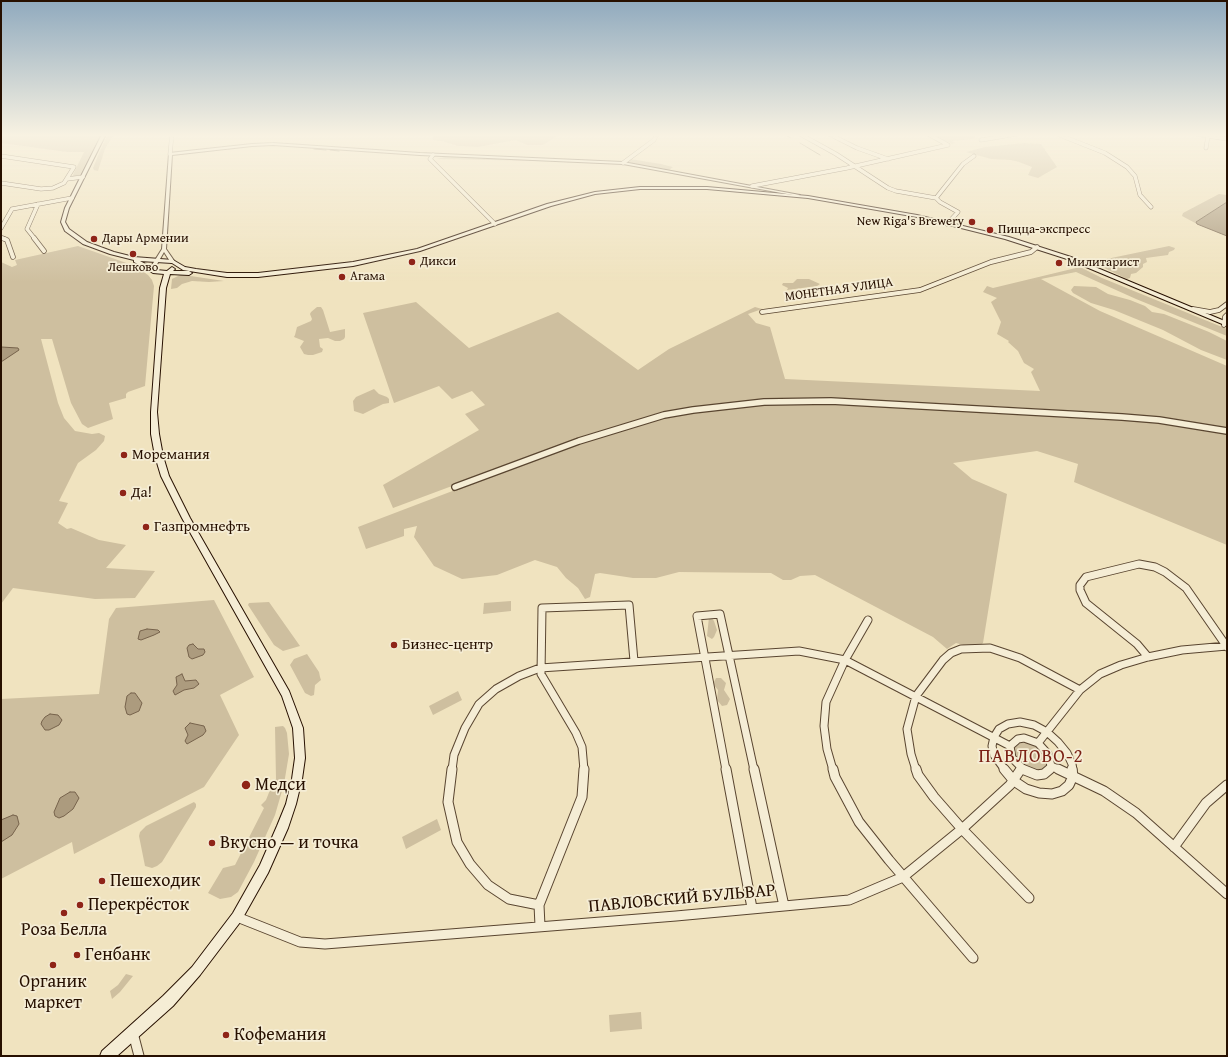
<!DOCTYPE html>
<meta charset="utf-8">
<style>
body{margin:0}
#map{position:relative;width:1228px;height:1057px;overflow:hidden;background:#f0e3bf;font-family:"Gentium Book Plus",serif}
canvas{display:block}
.frame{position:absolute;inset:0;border:2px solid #271000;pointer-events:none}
</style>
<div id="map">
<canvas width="1228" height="1057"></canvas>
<div class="frame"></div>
</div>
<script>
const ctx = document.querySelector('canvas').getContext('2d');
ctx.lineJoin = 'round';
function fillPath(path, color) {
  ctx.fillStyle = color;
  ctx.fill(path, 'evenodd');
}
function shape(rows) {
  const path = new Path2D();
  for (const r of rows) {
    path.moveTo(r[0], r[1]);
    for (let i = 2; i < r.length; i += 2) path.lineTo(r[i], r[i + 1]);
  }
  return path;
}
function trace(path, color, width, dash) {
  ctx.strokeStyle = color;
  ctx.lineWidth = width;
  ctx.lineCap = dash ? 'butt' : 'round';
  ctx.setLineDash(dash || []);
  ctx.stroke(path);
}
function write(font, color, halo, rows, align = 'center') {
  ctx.font = font + ' "Gentium Book Plus",serif';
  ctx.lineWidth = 3.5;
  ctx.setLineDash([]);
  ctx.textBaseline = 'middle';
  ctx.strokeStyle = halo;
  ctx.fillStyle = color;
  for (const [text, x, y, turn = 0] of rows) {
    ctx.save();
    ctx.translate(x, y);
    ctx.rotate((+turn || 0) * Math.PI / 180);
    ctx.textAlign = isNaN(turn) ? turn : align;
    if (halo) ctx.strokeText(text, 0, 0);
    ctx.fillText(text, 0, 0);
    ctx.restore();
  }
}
fillPath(shape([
 [1,134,101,134,80,175,72,177,84,152,67,152,1,143],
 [108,134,114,134,105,149,98,171,94,170,93,168,100,151],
 [433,134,559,134,559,135,543,145,527,145,516,140,478,147,458,146,442,141,433,140],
 [930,134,974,134,976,137,974,139,952,141,955,143,952,144],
 [1024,143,1041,144,1057,167,1038,178,1028,175,1032,167,1019,162,1011,160,991,159,966,152,985,147],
 [445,157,542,161,436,159],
 [630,159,661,164,673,167,669,170,627,162],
 [1219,194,1227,195,1227,202,1196,222,1197,224,1182,216,1183,213],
 [78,246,135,266,148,275,152,280,154,286,145,386,128,392,126,394,126,398,109,403,113,419,88,428,82,424,71,403,52,339,41,339,58,403,64,418,75,431,92,434,99,433,105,436,104,441,96,450,78,463,59,501,68,503,58,523,67,529,71,528,99,540,126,545,106,568,155,571,135,598,95,599,13,588,1,604,1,362,3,361,5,347,1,347,1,262,12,267,17,265,15,260],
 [1169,246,1175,248,1174,250,1169,252,1168,255,1146,258,1147,262,1143,264,1143,267,1136,273,1131,274,1130,278,1127,279,1092,262],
 [1080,267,1102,278,1227,329,1227,336,1136,299,1076,272,1041,279,1100,311,1227,366,1227,428,1167,419,1029,408,817,398,769,399,691,408,663,414,618,426,578,439,393,508,383,485,479,430,465,414,485,405,472,391,452,399,439,386,394,403,363,313,416,302,469,348,558,312,638,370,669,349,755,307,762,309,748,314,756,323,770,327,785,379,1040,391,1031,372,1034,369,1024,363,1018,351,1008,342,1009,341,997,334,1001,322,991,302,997,298,983,292,987,286,993,288],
 [180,275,184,275,224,281,209,282,192,281,182,284,177,288,171,289,172,279],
 [797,279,809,279,820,284,817,286,787,290,788,288,782,285,783,283,793,283],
 [1074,286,1096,287,1108,294,1130,300,1145,306,1152,312,1164,314,1209,332,1227,341,1227,360,1201,350,1163,330,1114,310,1091,303,1073,293,1071,290],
 [317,307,321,307,323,310,330,332,345,329,345,337,344,339,340,341,335,341,328,338,319,339,320,347,323,349,322,352,313,355,308,355,304,354,300,347,304,341,294,337,295,335,297,327,311,321,312,319,310,314,311,312],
 [374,389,379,394,387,397,389,399,389,403,383,404,363,414,354,411,353,401,356,397],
 [796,402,1132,420,1173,424,1227,432,1227,545,1074,482,1078,464,1037,451,953,463,972,479,1007,494,983,643,979,647,967,646,956,643,947,649,933,637,815,575,800,576,791,580,783,580,771,573,679,572,656,578,633,578,600,573,595,574,590,597,585,599,578,588,566,578,557,567,535,560,497,575,462,579,434,566,414,537,417,526,404,529,404,536,366,549,358,527,581,442,666,417,694,411],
 [214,600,254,677,220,695,239,735,204,787,74,854,72,842,1,879,1,699,99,694,109,619,116,608],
 [511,601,511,611,483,614,484,603],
 [269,602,300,646,283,651,274,645,248,605,249,603],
 [709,617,711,617,714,621,717,630,714,637,712,639,707,636],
 [307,654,319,672,320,677,321,680,315,685,314,695,311,696,305,693,290,665,294,659],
 [716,678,721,678,726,683,724,690,730,699,727,705,722,706,717,700,718,690,713,684],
 [458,691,462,700,433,715,429,706],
 [283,726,285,728,287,733,289,754,284,784,275,815,254,862,238,892,231,897,220,899,208,893,223,868,235,865,264,808,261,805,266,800,272,785,276,779,275,727],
 [1021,742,1029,742,1037,746,1044,753,1048,765,1047,768,1041,772,1028,770,1015,757,1014,749,1017,744],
 [194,802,196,804,196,807,162,862,157,866,152,868,145,866,139,836,140,832,146,826],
 [437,819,441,830,406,849,402,837],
 [126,974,133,976,120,992,112,999,110,991,118,985],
 [641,1012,642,1029,610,1032,609,1015]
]), '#cebf9f');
const water = shape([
 [1227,202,1227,236,1197,224,1196,222,1227,202],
 [1,347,18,348,19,350,1,362,1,347],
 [147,629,158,630,160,632,154,635,141,640,138,639,140,631,147,629],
 [193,644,198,649,204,649,205,652,203,655,192,659,189,657,187,648,189,645,193,644],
 [182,674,185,681,196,680,199,684,194,688,184,690,175,695,173,691,177,685,176,677,182,674],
 [131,693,135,693,142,703,139,711,130,715,127,714,125,707,127,696,131,693],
 [50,714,58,715,62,720,59,725,49,730,45,730,41,724,42,721,45,717,50,714],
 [190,723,204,726,206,731,203,735,187,744,185,741,188,735,185,728,190,723],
 [70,792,75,792,79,798,73,809,64,816,59,818,55,816,54,812,60,798,70,792],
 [13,815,17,816,19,824,12,835,1,842,1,820,13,815]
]);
fillPath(water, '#ac9b7e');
trace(water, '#77634c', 1);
trace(shape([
 [783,134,791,138],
 [800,143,820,155],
 [314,149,326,150],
 [330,150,339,151]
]), '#77634c', 1);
const minorFar4 = shape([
 [800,134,836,154,888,188,896,191,936,198,963,164,974,156],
 [829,134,857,148,888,159],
 [1057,134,1105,153,1127,167,1135,176,1140,195,1151,207],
 [1196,134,1227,139],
 [981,140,1017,134],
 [1206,148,1208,136],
 [170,154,172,134],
 [433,155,430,159,495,224],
 [1,156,74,167,64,183,53,188,41,189,1,183],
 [623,163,654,140,657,134],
 [67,179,83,177],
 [752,186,847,168,948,145,928,134],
 [936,198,940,202,958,212,947,224],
 [1,228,12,209,72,198],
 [1,238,5,239],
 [35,239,27,229,38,204]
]);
const minorFar3 = shape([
 [2,238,7,240,13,257],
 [34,238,44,251],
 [1193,309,1210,312,1219,310,1227,304],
 [762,312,920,290,991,262,1031,252,1037,247],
 [1224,325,1225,317,1227,315]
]);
const minorFar2 = shape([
 [455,487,579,441,664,415,693,410,764,402,831,401,1122,417,1159,420,1227,431]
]);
const minorFar1 = shape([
 [1148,657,1137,644,1086,603,1080,590,1080,585,1086,577,1139,564,1155,567,1165,572,1186,588,1227,647],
 [1038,743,1080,690,1100,674,1121,665,1148,657,1182,650,1227,646],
 [1051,766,1060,770],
 [452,770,454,755,465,728,479,704,496,689,519,676,540,668,799,651,845,660,1010,746],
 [584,770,582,747,576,733,541,674,542,608,629,605,634,661],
 [726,770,697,616,720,614,754,770],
 [833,770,827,749,824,726,826,702,845,660,868,620],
 [916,770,911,754,907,729,916,696,943,660,951,653,961,649,990,648,1020,658,1080,690],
 [1005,770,994,755,992,746,994,737,999,729,1008,724,1020,722,1034,725,1047,732,1058,742,1067,753,1072,764,1073,770],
 [1020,770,1021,769],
 [1024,770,1012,758,1010,746,1018,739,1024,738,1038,743,1048,754,1051,766,1049,770]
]);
const minor = shape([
 [452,769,448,802,457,842,470,864,488,885,509,899,539,905],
 [726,769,752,908],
 [754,769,784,906],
 [833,769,835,777,859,822,889,860,973,958],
 [916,769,918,775,934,797,962,829,1029,898],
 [1004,769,1014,781,1026,789,1039,793,1052,794,1062,791,1069,785,1073,776,1072,769],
 [1022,769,1037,775,1044,774,1050,769],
 [1058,769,1104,791,1136,813,1227,894],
 [1174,847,1206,803,1227,785],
 [237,917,300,942,325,944,676,916,849,900,903,877,962,829,1010,785,1021,769],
 [540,926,539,905,582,797,584,769],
 [133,1033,139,1056]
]);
const tertiary = shape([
 [273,143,420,153,623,162,800,195,798,196,623,164,420,155,273,145,252,146,172,155,166,249,175,262,171,263,164,252,156,266,152,266,152,265,162,249,169,153,252,144,273,143]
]);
const secondary = shape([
 [102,134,106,134,69,208,65,222,69,229,87,242,114,252,134,257,173,260,185,267,196,269,227,273,258,273,353,262,417,249,547,204,595,192,640,187,707,187,808,196,917,215,1009,237,1071,257,1227,322,1227,326,1067,259,1005,239,917,217,808,198,707,189,640,189,595,194,551,206,420,251,353,266,258,277,227,277,183,270,172,263,140,261,156,270,167,271,172,267,175,269,173,271,189,271,192,273,189,275,170,274,166,288,157,412,159,434,163,456,169,476,190,518,289,691,303,728,305,758,302,779,296,804,288,828,268,873,241,921,200,975,173,1006,117,1056,100,1056,102,1051,163,996,192,967,233,913,260,865,277,826,286,804,292,779,295,758,293,728,282,696,182,518,161,476,155,456,151,434,151,412,160,288,164,274,153,273,134,262,134,260,110,254,83,244,65,231,61,222,65,208,102,134]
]);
trace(minorFar4, '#594530', 4.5);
trace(minorFar3, '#594530', 5.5);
trace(minorFar2, '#594530', 8);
trace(minorFar1, '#594530', 9);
trace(minor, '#594530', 11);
trace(tertiary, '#594530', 2);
trace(secondary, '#271000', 2);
trace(minorFar4, '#f5edd5', 3.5);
trace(minorFar3, '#f5edd5', 4);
trace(minorFar2, '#f5edd5', 5.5);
trace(minorFar1, '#f5edd5', 7);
trace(minor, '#f5edd5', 9);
fillPath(tertiary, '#f5edd5');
fillPath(secondary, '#f5edd5');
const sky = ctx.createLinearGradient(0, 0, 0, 282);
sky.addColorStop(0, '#90aabe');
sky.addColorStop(0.48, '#f8f2e2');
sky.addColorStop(1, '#f8f2e200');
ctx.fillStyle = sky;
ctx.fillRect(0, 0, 1228, 282);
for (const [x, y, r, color] of [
 [972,222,4,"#8f2418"],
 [990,230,4,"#8f2418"],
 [94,239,4,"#8f2418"],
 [133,254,4,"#8f2418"],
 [412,262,4,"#8f2418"],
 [1059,263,4,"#8f2418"],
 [342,277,4,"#8f2418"],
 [124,455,4,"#8f2418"],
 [123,493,4,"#8f2418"],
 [146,527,4,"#8f2418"],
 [394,645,4,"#8f2418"],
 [246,785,5,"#8f2418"],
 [212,843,4,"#8f2418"],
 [102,881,4,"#8f2418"],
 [80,905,4,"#8f2418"],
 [64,913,4,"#8f2418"],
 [77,955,4,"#8f2418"],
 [53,965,4,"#8f2418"],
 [226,1035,4,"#8f2418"]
]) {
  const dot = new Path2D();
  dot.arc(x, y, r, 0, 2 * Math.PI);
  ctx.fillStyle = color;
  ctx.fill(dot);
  trace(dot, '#f5edd5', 1.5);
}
write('13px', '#271000', '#f5edd5', [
 ["New Riga's Brewery",964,222,"right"],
 ["Пицца-экспресс",998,230],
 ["Дары Армении",102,239],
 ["Дикси",420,262],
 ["Милитарист",1067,263],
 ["Лешково",133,268,"center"],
 ["Агама",350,277]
], 'left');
write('13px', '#271000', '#f5edd5', [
 ["МОНЕТНАЯ УЛИЦА",839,290,-8]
]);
write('15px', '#271000', '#f5edd5', [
 ["Моремания",132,455],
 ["Да!",131,493],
 ["Газпромнефть",154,527],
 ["Бизнес-центр",402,645]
], 'left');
write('18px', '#271000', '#f5edd5', [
 ["Медси",255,785],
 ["Вкусно — и точка",220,843],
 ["Пешеходик",110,881],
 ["Перекрёсток",88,905],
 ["Роза Белла",64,930,"center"],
 ["Генбанк",85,955],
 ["Органик",53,982,"center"],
 ["маркет",53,1003,"center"],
 ["Кофемания",234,1035]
], 'left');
write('18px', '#271000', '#f5edd5', [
 ["ПАВЛОВСКИЙ БУЛЬВАР",682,899,-5]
]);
ctx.letterSpacing = '1px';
write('19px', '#7a1f14', '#f5edd5', [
 ["ПАВЛОВО-2",1031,757]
]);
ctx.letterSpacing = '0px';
</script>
